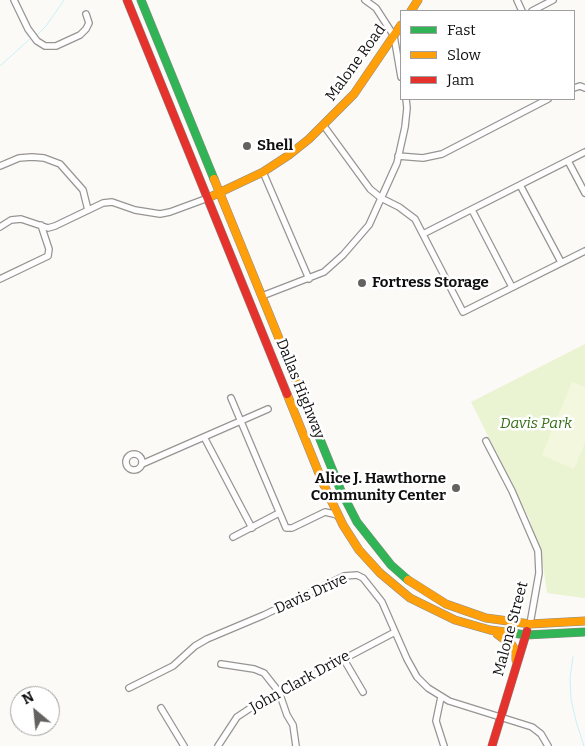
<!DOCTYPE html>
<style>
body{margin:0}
#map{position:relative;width:585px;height:746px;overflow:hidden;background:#fcfaf6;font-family:Bitter,serif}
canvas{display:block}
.legend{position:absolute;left:400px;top:10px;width:175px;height:90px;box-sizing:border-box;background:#fff;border:1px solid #9f9f9f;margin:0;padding:6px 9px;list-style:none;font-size:15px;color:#101010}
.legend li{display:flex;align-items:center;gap:10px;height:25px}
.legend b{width:25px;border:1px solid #9f9f9f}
.north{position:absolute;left:10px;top:686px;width:50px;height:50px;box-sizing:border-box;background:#fff;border:1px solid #9f9f9f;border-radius:50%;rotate:332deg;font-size:14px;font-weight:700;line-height:20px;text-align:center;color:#101010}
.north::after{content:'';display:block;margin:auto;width:18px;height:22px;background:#636260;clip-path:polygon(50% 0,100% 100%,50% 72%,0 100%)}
</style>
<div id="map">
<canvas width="585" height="746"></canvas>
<ul class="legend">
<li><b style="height:6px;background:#30b455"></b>Fast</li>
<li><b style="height:6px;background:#ff9f0a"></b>Slow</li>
<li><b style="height:6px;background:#e5322d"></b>Jam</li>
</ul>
<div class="north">N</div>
</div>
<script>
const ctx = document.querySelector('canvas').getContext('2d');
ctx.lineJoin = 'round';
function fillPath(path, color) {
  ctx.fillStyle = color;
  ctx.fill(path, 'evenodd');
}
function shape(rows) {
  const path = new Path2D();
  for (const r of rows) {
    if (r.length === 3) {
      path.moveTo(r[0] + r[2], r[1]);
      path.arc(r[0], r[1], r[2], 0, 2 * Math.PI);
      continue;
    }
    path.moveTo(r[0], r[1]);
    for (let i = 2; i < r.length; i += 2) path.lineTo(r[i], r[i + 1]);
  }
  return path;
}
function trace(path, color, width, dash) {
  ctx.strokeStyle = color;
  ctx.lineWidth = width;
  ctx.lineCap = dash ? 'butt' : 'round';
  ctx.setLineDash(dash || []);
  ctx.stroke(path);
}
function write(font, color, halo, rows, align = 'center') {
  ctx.font = font + ' Bitter,serif';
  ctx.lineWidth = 5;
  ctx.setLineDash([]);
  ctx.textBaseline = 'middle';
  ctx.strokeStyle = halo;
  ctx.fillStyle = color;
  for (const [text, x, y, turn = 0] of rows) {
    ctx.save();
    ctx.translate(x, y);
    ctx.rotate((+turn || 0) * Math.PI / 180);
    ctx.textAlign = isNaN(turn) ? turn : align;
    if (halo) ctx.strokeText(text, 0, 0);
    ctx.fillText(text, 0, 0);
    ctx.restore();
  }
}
fillPath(shape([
 [585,344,585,598,583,598,547,593,542,558,529,518,471,402]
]), '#eaf4d3');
fillPath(shape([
 [572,382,585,387,585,443,574,469,542,455]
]), '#f3f7de');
trace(shape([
 [37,35,46,26,64,0],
 [0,66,31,38],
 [573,657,570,678,571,699,576,721,584,746]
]), '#c8f0fa', 1);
const street = shape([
 [14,0,28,29,37,41,45,46,56,46,80,35,86,29,89,23,86,14],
 [365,0,376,8,394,36,401,77],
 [517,0,522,11],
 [532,11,553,0],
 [574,88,580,86,585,88],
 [324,126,370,189,381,198,399,207,415,219,463,312,585,251],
 [398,156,423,158,442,154,548,99],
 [568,161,585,193],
 [0,166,19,158,32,157,44,158,60,164,83,190,88,210],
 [263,172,309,279],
 [520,185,561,262],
 [472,210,512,287],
 [0,227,11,220,21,219,48,228,55,226,103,203,112,202,135,210,160,214,170,212,208,198],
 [423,234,585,152],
 [0,279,48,256,49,249,41,225],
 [262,296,324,272,343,255,369,225,397,163,405,127,407,108,406,99],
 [231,398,286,528,292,528,325,512,334,514,338,516],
 [204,437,252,528],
 [486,441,512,491,538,551,539,573,530,624],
 [134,462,8],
 [142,464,268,409],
 [233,537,279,513],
 [343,658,363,692],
 [221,664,254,669,264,673,279,692,287,715,293,725,296,746],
 [129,688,173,666,195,646,207,639,264,615,344,576,357,575,363,578,382,602,407,659,417,677,428,688,449,701,532,727,541,734,548,746],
 [441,697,436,721,444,746],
 [161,708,184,746],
 [218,746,237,717,249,709,395,632]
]);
const fast = shape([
 [141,0,214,179],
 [311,417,341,491,357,522,391,565,408,580],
 [513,633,526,635,585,632]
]);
const slow = shape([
 [411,11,418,0],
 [214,179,311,417],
 [208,198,263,172,289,155,309,139,354,94,401,25],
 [287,394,322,481,343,525,359,550,380,573,410,598,455,620,490,630,513,633],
 [408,580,446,604,486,618,530,624,585,621],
 [497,634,512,645,516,652,516,660]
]);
const jam = shape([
 [127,0,287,394],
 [492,746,527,631]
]);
trace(street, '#969594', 8);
trace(fast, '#8d8c8a', 9);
trace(slow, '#8d8c8a', 9);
trace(jam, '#8d8c8a', 9);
trace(street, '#fffefe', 5.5);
trace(fast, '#30b455', 8);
trace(slow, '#ff9f0a', 8);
trace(jam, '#e5322d', 8);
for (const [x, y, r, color] of [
 [247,146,5,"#636260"],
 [362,283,5,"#636260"],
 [456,488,5,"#636260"]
]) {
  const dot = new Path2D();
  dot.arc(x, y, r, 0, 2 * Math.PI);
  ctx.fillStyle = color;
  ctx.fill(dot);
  trace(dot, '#fff', 2);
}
write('15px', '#101010', '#fff', [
 ["Malone Road",356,63,-54],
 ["Dallas Highway",300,389,68],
 ["Davis Drive",311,594,-24],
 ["Malone Street",511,629,-75],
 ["John Clark Drive",300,682,-29]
]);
write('bold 15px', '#101010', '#fff', [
 ["Shell",257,146],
 ["Fortress Storage",372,283],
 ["Alice J. Hawthorne",446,479,"right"],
 ["Community Center",446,496,"right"]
], 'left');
write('italic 15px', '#377018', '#fff', [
 ["Davis Park",536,424]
]);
</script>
